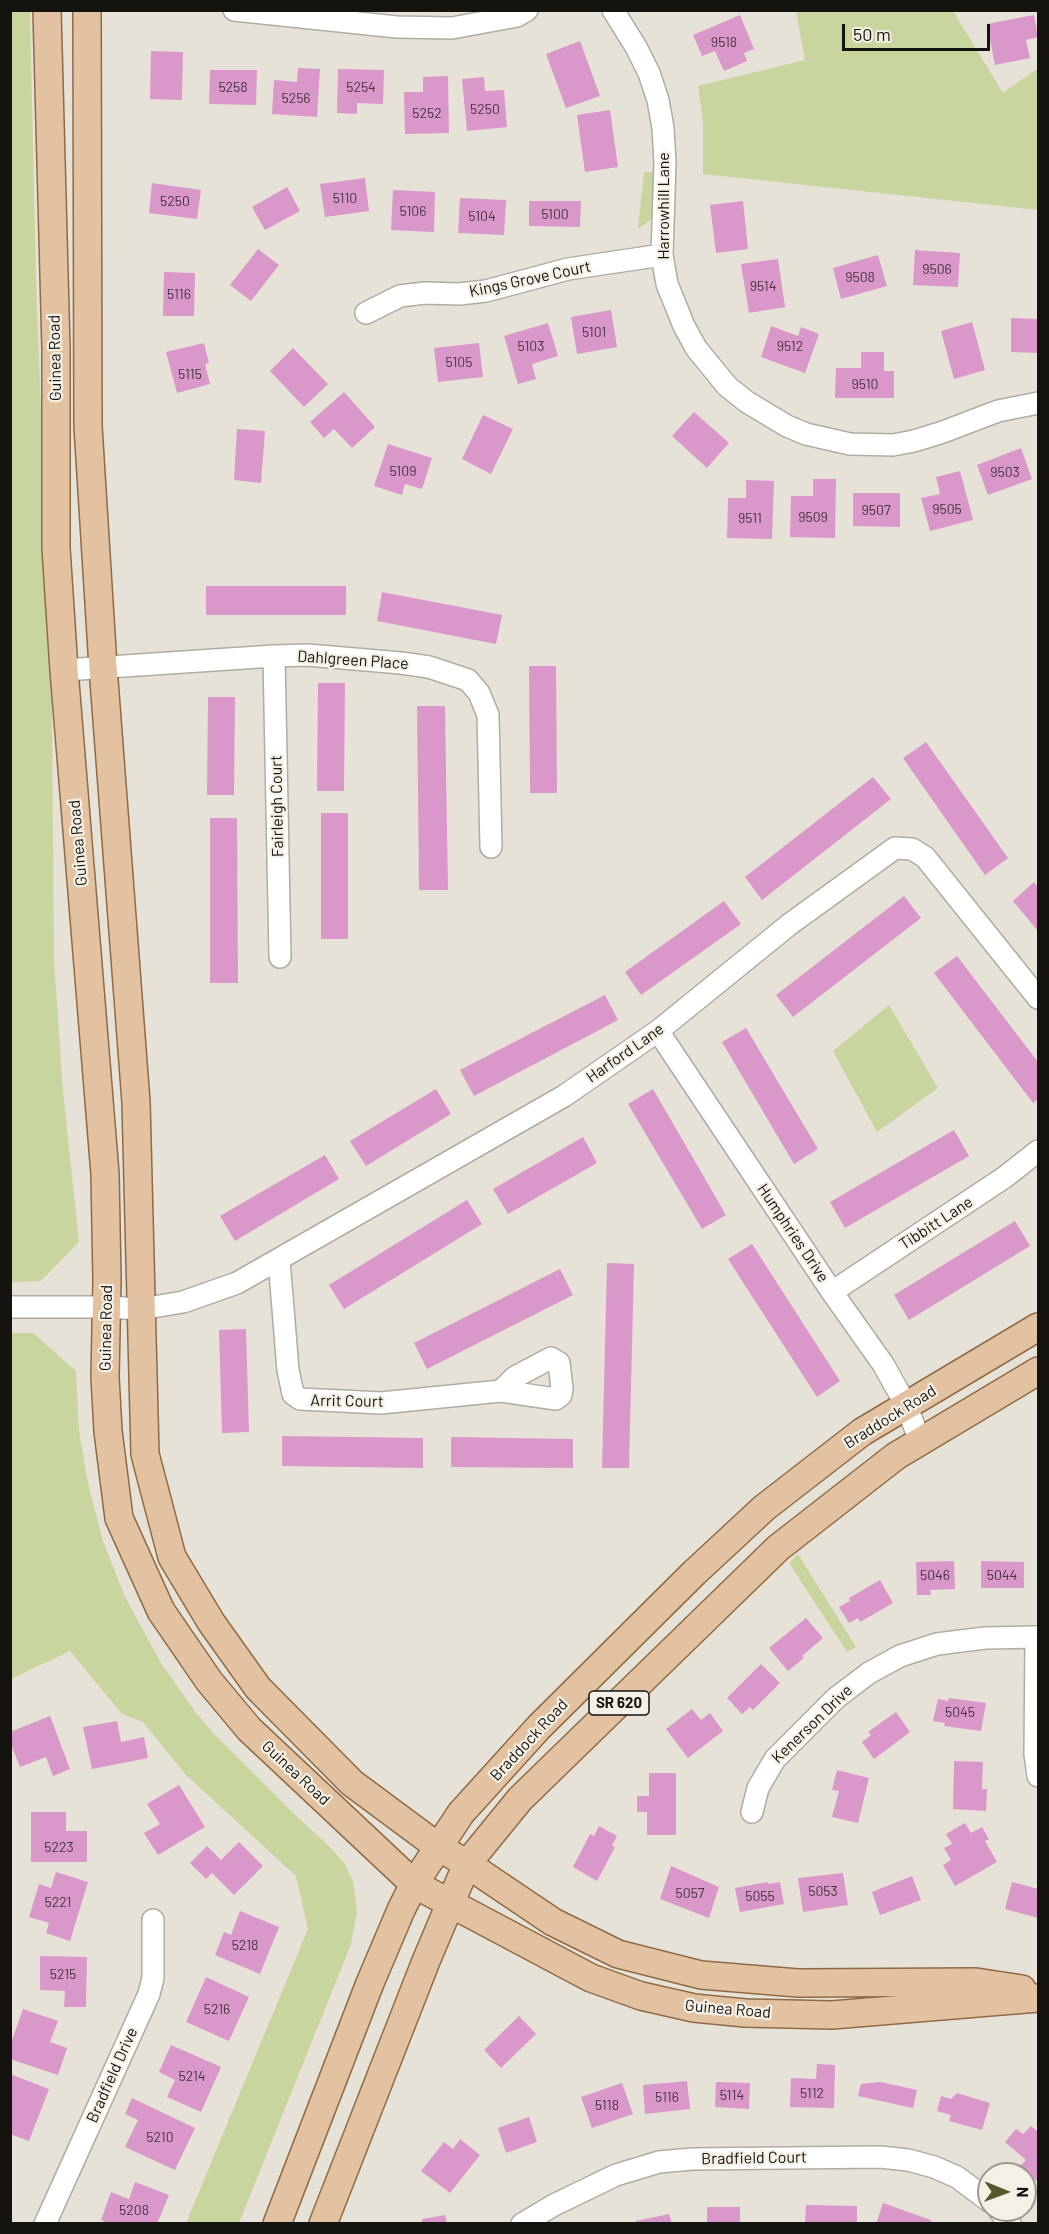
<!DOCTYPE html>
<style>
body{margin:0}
#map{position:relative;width:1049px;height:2234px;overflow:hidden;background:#e7e2d7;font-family:Barlow,sans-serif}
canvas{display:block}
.frame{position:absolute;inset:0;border:12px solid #15130f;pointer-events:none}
.north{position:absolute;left:977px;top:2162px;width:60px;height:60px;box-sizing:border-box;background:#f5f0e5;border:2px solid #9b988f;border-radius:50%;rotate:91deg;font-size:16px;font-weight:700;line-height:24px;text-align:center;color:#15130f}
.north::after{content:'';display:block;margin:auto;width:21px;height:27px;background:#515b2b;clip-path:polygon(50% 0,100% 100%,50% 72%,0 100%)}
.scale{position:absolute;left:842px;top:24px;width:148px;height:27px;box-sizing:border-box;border:3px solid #15130f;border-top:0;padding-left:8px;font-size:18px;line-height:21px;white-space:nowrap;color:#15130f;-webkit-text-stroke:4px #f5f0e5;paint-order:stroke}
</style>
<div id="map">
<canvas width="1049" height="2234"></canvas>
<div class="frame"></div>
<div class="north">N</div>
<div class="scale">50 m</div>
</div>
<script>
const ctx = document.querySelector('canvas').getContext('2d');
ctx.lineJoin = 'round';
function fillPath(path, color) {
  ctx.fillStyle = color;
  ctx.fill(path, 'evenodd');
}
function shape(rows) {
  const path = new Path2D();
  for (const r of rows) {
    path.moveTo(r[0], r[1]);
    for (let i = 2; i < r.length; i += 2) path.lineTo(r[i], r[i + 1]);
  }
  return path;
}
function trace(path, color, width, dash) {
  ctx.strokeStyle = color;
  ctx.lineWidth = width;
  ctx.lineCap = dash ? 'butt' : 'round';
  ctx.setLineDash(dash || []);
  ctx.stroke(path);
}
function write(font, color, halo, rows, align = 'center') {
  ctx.font = font + ' Barlow,sans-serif';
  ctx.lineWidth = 4.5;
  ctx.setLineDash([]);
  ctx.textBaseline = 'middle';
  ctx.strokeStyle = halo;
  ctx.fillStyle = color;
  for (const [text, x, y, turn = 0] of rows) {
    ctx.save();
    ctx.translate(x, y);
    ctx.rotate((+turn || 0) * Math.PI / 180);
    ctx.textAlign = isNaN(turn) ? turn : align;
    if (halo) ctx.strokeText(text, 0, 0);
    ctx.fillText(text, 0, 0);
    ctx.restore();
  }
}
fillPath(shape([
 [10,11,30,11,36,277,52,713,54,961,63,1091,79,1242,41,1281,11,1282],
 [796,11,953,11,1003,93,1038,68,1038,210,703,174,703,122,698,86,805,60],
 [644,172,660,173,656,210,650,220,638,229],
 [889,1005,938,1088,877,1132,833,1051],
 [11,1333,33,1333,76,1371,79,1431,88,1483,103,1541,125,1597,161,1663,197,1714,215,1735,294,1814,331,1848,344,1863,353,1881,357,1912,351,1944,239,2223,186,2223,308,1929,296,1876,185,1774,143,1722,122,1714,70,1651,11,1679],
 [798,1554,856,1647,847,1652,789,1563]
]), '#c8d59e');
fillPath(shape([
 [740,15,754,49,744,53,747,61,724,71,715,51,702,56,693,35],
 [1034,15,1038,37,1026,40,1030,58,995,65,987,24],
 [580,41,600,96,566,108,546,54],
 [151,51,183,52,182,100,150,99],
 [298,68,320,69,317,117,272,114,274,80,297,82],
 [338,69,384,70,383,104,357,103,357,114,337,113],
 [210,70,257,70,256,105,209,104],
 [448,76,449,133,405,134,404,92,423,92,423,77],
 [484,77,485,91,504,90,507,127,467,131,462,79],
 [610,110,618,167,585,172,577,115],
 [365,178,369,211,325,217,320,184],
 [152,183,201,190,197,219,149,213],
 [287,187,300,211,265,230,252,207],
 [393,190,435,192,434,232,391,230],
 [460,198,506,200,504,235,458,233],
 [529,201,581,201,580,227,529,226],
 [743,201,748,249,716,253,710,205],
 [258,249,279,265,251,301,230,285],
 [915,250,960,253,958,287,913,285],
 [878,255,887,286,841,299,833,268],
 [778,259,785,307,749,313,741,264],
 [164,272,195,273,194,316,163,316],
 [611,310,617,347,577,354,571,317],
 [1011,318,1038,319,1038,353,1011,352],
 [972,322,985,370,954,379,941,331],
 [548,323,558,356,532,364,536,379,518,384,504,336],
 [771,326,798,336,801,327,819,334,805,373,761,357],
 [204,343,209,363,205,364,210,384,177,393,166,352],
 [479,343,483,377,438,382,434,348],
 [293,348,328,384,304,407,270,371],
 [861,352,884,352,884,371,894,371,894,398,835,398,836,368,861,368],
 [344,392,375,427,352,448,334,429,324,438,310,422],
 [694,412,729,443,707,468,672,436],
 [483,415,513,429,491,474,462,459],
 [237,429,265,431,261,483,234,480],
 [388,444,432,458,422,489,405,484,402,495,374,486],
 [1021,448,1032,479,988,495,977,465],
 [960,471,973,520,930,531,921,498,940,494,936,477],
 [813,479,836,479,835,538,790,537,791,496,813,496],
 [746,480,774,481,772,539,727,538,728,498,746,498],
 [853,493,900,493,900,527,853,526],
 [206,586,346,586,346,615,206,615],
 [382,592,502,615,496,644,377,621],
 [529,666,556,666,557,793,530,793],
 [318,683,345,683,344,791,317,791],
 [208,697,235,697,234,795,207,795],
 [417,706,445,706,448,890,419,890],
 [926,742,1008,858,985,875,903,758],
 [873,777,891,799,762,900,745,877],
 [321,813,348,813,348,939,321,939],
 [210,818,237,818,238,983,210,983],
 [1034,882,1038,887,1038,931,1013,901],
 [904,896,921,918,793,1017,776,995],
 [724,901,741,924,641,995,625,972],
 [957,956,1038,1062,1038,1099,1033,1103,934,973],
 [605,995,618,1020,474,1096,460,1070],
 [746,1028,818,1149,794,1164,722,1042],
 [436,1089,451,1114,366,1166,350,1141],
 [653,1089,726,1215,702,1229,628,1104],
 [954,1130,969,1156,845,1228,830,1202],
 [583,1137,597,1163,508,1214,493,1189],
 [325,1155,339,1179,235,1241,220,1216],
 [467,1200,482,1224,344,1309,329,1285],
 [1015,1221,1030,1246,909,1320,894,1295],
 [752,1244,840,1381,817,1397,728,1259],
 [607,1263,634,1264,629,1468,602,1468],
 [560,1269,573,1295,427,1369,414,1343],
 [246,1329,249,1432,222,1433,219,1330],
 [282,1436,423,1438,423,1468,282,1466],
 [451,1437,573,1439,573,1468,451,1467],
 [954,1561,955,1589,930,1590,931,1595,917,1595,916,1562],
 [981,1561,1024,1562,1024,1588,981,1588],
 [880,1580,893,1603,860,1622,858,1618,849,1623,839,1607,850,1601,849,1598],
 [806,1618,823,1638,802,1656,804,1658,788,1671,769,1648],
 [761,1664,780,1683,753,1710,750,1707,742,1714,727,1698],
 [949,1698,986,1703,981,1731,944,1726,945,1723,933,1721,938,1699,948,1701],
 [692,1709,701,1720,710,1713,723,1731,688,1758,666,1729],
 [896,1712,910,1732,874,1759,862,1742,871,1735,868,1732],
 [50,1716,70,1769,53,1776,46,1757,20,1767,10,1742,10,1732],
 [117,1721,121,1742,144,1737,148,1758,92,1769,83,1727],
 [954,1761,983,1762,982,1789,987,1789,986,1811,953,1809],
 [837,1770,869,1778,858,1823,832,1817,839,1791,832,1790],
 [649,1773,676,1773,676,1835,647,1835,647,1812,637,1812,637,1796,649,1796],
 [179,1785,205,1827,158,1855,144,1833,160,1824,147,1804],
 [31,1812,66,1812,66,1831,87,1831,87,1862,31,1862],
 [965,1823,971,1833,982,1827,989,1839,985,1841,997,1862,955,1886,943,1865,951,1860,944,1848,952,1844,946,1834],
 [599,1826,617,1836,612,1846,615,1847,597,1881,573,1867,590,1834,594,1836],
 [239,1842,263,1866,234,1895,212,1873,206,1879,190,1863,207,1846,221,1860],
 [671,1866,719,1887,709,1918,660,1899],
 [56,1872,88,1882,70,1941,46,1933,49,1923,29,1917,39,1884,51,1888],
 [843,1873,848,1905,803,1912,798,1878],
 [912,1876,921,1900,880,1915,872,1892],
 [768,1882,768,1884,780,1882,784,1904,740,1912,735,1888],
 [1012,1882,1038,1889,1038,1918,1005,1909],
 [240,1911,279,1927,260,1974,215,1955,224,1932,231,1935],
 [40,1956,87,1957,86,2007,64,2007,65,1991,40,1990],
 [206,1977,249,1997,229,2041,186,2022],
 [23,2009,58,2021,50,2042,67,2048,58,2075,10,2059,10,2046],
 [519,2016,536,2034,501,2068,484,2050],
 [171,2045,221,2067,201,2112,167,2097,175,2080,159,2072],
 [817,2064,835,2065,834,2108,790,2107,791,2078,816,2079],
 [10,2074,49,2089,29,2141,10,2134],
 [687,2081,690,2109,645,2114,643,2085],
 [716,2082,750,2083,749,2109,715,2107],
 [880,2082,917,2090,913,2108,858,2096,861,2084],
 [622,2083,633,2114,592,2128,581,2097],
 [957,2093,990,2103,982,2130,949,2121,951,2115,937,2111,941,2096,951,2099],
 [132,2098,195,2128,175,2170,125,2147,138,2120,125,2114],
 [529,2117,537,2142,506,2153,498,2128],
 [1031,2126,1038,2132,1038,2182,1020,2166,1026,2160,1005,2142,1016,2129,1023,2134],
 [460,2139,480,2155,450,2193,421,2171,444,2142,453,2149],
 [135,2182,169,2195,157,2224,109,2224,101,2220,111,2192,129,2199],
 [883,2203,931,2220,930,2224,876,2224],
 [806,2205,857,2206,857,2224,805,2224],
 [707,2207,740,2207,740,2224,707,2224],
 [669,2214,672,2224,637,2224,636,2221],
 [445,2215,447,2224,422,2224,422,2219]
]), '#da97ca');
const minor = shape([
 [234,10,397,27,452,28,517,16,527,10],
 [613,10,636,47,649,73,658,100,663,128,665,162,662,255,667,284,684,326,696,348,727,386,747,402,787,426,806,434,850,444,893,445,914,441,943,432,998,411,1038,403],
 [366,313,400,296,425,293,459,294,486,291,568,269,662,255],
 [274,656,280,957],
 [64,670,274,656,308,655,401,663,429,667,468,680,479,693,488,715,491,847],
 [658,1031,832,1292,883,1364,906,1405,920,1441],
 [279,1260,288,1370,293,1394,300,1399,381,1403,501,1391,556,1399,561,1395,562,1389,559,1363,551,1358,515,1377,501,1391],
 [832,1292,1005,1177,1038,1151],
 [10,1307,106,1307,141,1309,183,1302,237,1283,564,1096,658,1031,790,924,895,848,912,849,925,857,1038,998],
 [1036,1637,1035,1754,1038,1776],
 [752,1812,758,1788,775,1759,836,1698,869,1673,900,1656,937,1644,985,1638,1038,1637],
 [999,2210,1010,2224],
 [45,2224,149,1994,153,1978,153,1920],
 [522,2224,554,2205,616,2175,659,2162,692,2159,880,2157,908,2160,934,2167,957,2177,989,2201]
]);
const major = shape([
 [47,10,56,349,56,548,64,670,105,1174,107,1280,105,1377,108,1431,119,1518,161,1611,209,1681,249,1729,414,1884,591,1978,641,1996,694,2008,745,2013,832,2015,1038,1998],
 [87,10,88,426,103,667,136,1102,145,1454,172,1557,211,1622,258,1688,352,1783,437,1846,467,1864,553,1922,618,1954,701,1975,798,1983,976,1982,1022,1989],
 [277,2224,370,1983,401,1910,414,1884,461,1813,539,1727,694,1573,764,1508,862,1432,1038,1327],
 [323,2224,426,1961,467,1864,520,1799,778,1548,896,1456,1038,1371]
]);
trace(minor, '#b0aca1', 24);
trace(major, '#8f6a45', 30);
trace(minor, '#fff', 21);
trace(major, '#e3c2a1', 27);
write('14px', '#46343e', null, [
 ["9518",724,42],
 ["5258",233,87],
 ["5254",361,87],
 ["5256",296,98],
 ["5250",485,109],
 ["5252",427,113],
 ["5110",345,198],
 ["5250",175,201],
 ["5106",413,211],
 ["5100",555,214],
 ["5104",482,216],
 ["9506",937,269],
 ["9508",860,277],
 ["9514",763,286],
 ["5116",179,294],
 ["5101",594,332],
 ["5103",531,346],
 ["9512",790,346],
 ["5105",459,362],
 ["5115",190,374],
 ["9510",865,384],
 ["5109",403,471],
 ["9503",1005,472],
 ["9505",947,509],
 ["9507",876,510],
 ["9509",813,517],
 ["9511",750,518],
 ["5046",935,1575],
 ["5044",1002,1575],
 ["5045",960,1712],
 ["5223",59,1847],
 ["5053",823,1891],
 ["5057",690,1893],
 ["5055",760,1896],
 ["5221",58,1902],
 ["5218",245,1945],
 ["5215",63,1974],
 ["5216",217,2009],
 ["5214",192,2076],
 ["5112",812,2093],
 ["5114",732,2095],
 ["5116",667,2097],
 ["5118",607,2105],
 ["5210",160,2137],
 ["5208",134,2210]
]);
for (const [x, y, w] of [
 [619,1703,60]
]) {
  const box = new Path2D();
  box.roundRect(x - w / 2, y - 12, w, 24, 4.5);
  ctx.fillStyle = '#f5f0e5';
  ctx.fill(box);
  trace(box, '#15130f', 1.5);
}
write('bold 15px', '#15130f', null, [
 ["SR 620",619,1703]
]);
write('16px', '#15130f', '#f5f0e5', [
 ["Harrowhill Lane",664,206,-90],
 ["Kings Grove Court",530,279,-12],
 ["Guinea Road",55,358,-91],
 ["Dahlgreen Place",353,660,4],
 ["Fairleigh Court",277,806,-91],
 ["Guinea Road",78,843,-95],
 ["Harford Lane",625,1053,-35],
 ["Tibbitt Lane",936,1223,-33],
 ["Humphries Drive",793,1233,56],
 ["Guinea Road",106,1328,-89],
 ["Arrit Court",347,1401,1],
 ["Braddock Road",890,1417,-32],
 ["Kenerson Drive",812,1724,-44],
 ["Braddock Road",529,1740,-47],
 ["Guinea Road",296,1773,43],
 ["Guinea Road",728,2009,5],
 ["Bradfield Drive",112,2075,-66],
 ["Bradfield Court",754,2158,-1]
]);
</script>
